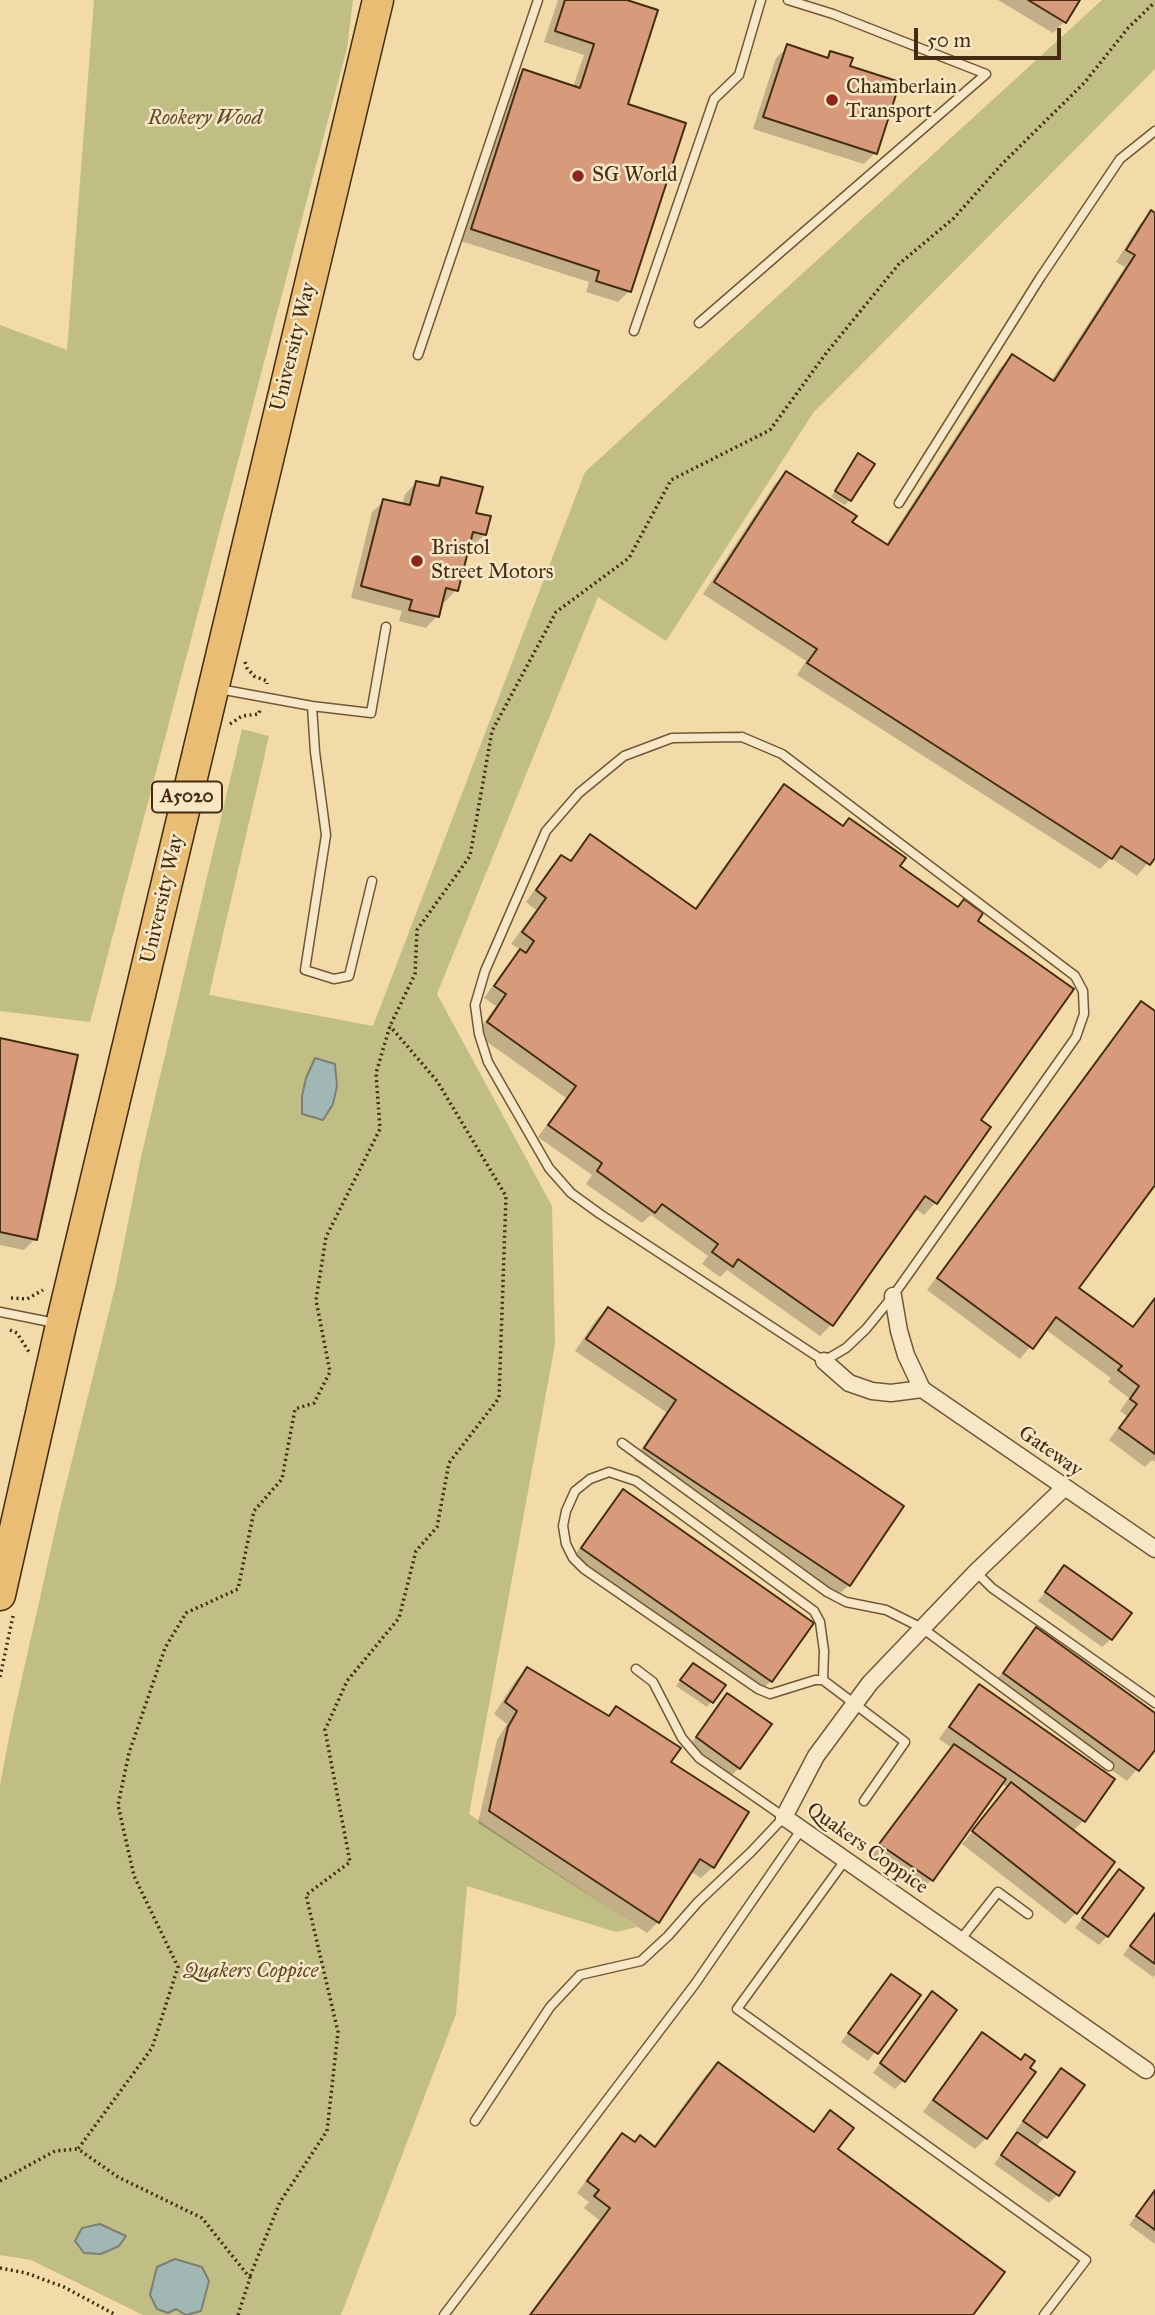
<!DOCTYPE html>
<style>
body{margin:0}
#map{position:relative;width:1155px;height:2315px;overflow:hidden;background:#f3daa9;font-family:"IM FELL Great Primer",serif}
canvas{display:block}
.scale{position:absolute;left:914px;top:28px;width:147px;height:32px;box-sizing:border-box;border:4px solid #442c10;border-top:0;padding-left:9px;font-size:21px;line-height:24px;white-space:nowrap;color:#442c10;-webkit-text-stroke:5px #f7e7c7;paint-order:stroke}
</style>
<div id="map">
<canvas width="1155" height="2315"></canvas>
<div class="scale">50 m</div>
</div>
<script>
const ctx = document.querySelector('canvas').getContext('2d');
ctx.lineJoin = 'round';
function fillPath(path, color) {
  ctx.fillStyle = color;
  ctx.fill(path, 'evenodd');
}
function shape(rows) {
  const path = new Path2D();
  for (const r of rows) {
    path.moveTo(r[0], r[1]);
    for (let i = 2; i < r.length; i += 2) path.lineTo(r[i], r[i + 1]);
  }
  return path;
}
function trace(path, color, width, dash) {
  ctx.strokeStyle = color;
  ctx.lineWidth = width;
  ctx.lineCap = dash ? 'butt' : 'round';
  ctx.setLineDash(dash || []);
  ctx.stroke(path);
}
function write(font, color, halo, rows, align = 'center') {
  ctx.font = font + ' "IM FELL Great Primer",serif';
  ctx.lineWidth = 5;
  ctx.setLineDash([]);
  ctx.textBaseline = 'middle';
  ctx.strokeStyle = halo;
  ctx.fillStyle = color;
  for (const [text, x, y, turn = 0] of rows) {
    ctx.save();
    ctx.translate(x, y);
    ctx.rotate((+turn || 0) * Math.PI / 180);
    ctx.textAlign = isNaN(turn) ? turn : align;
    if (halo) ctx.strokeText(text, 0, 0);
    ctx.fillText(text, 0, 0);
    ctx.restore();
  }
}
fillPath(shape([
 [94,0,353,0,347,48,90,1022,0,1011,0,325,67,350],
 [1102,0,1155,0,1155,69,813,413,666,641,598,597,437,994,552,1206,555,1344,469,1814,637,1927,616,1932,467,1886,456,2014,341,2315,143,2315,31,2260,0,2255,0,1785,12,1722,59,1513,116,1283,141,1157,242,729,269,736,209,995,373,1026,585,472]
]), '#c0be84');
const water = shape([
 [315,1058,335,1064,337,1086,333,1104,323,1120,302,1114,302,1096,306,1078,315,1058],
 [100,2224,126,2236,119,2246,101,2254,84,2253,75,2241,82,2228,100,2224],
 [175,2259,202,2267,209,2281,201,2311,186,2315,176,2309,168,2313,157,2309,150,2295,157,2267,175,2259]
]);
fillPath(water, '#a1b7b4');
trace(water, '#7c7f72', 2);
fillPath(shape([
 [558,0,621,0,629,291,618,302,586,292,589,282,461,241,512,83,523,71,573,87,584,55,544,42],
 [998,0,1078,0,1064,22,1053,33],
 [788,46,825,58,830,53,848,67,875,153,864,164,753,129,776,58],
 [1152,213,1155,215,1155,854,1137,876,1111,858,1100,869,797,675,806,661,703,594,775,484,786,473,850,523,885,546,1000,368,1012,356,1051,381,1125,267,1116,262,1140,224],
 [858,455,850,500,845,505,831,497],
 [442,479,474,514,484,535,473,546,468,545,456,590,445,602,441,601,437,616,426,628,399,621,402,611,351,598,372,512,384,501,402,505,405,494,416,483,434,487],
 [785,787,842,827,849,820,898,866,975,922,979,1120,989,1127,935,1203,924,1215,914,1208,831,1325,820,1336,727,1270,720,1277,702,1264,708,1256,651,1215,642,1223,586,1184,592,1175,538,1137,566,1098,476,1034,496,1006,484,998,509,963,521,950,511,944,536,910,526,902,550,868,561,857,569,862,590,836,694,909,773,798],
 [1142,1004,1155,1014,1155,1182,1077,1288,1131,1328,1155,1298,1155,1462,1152,1460,1145,1467,1109,1440,1127,1416,1120,1411,1129,1398,1108,1382,1111,1378,1045,1329,1020,1359,927,1290,1130,1015],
 [0,1040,35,1239,24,1250,0,1245],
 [608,1309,849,1585,837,1596,634,1460,666,1412,575,1351,596,1320],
 [623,1492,771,1681,759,1692,571,1560,612,1503],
 [1065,1567,1111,1639,1102,1647,1038,1601],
 [1036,1630,1155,1715,1155,1747,1127,1781,993,1685,1025,1641],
 [527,1669,607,1717,616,1708,669,1763,713,1867,701,1878,692,1872,658,1922,647,1933,478,1823,497,1740,507,1724,494,1714,516,1680],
 [688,1670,723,1686,707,1707,676,1686],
 [979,1686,1112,1780,1083,1821,1072,1832,1076,1913,1065,1924,962,1844,1008,1788,1001,1783,931,1880,920,1892,869,1856,952,1748,939,1739,968,1698],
 [728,1695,739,1768,731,1776,689,1746],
 [1119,1871,1107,1936,1099,1945,1075,1928],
 [1155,1912,1155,1975,1153,1977,1123,1955],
 [892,1976,918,1996,868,2061,841,2042],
 [932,1994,904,2080,895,2089,873,2073],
 [982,2034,986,2138,975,2149,923,2112,971,2046],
 [718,2064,812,2133,831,2112,836,2150,971,2315,529,2315,599,2220,584,2208,589,2202,577,2193,611,2146,623,2135,634,2143,653,2147,706,2075],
 [1061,2071,1045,2137,1036,2146,1058,2194,1049,2203,994,2164,1019,2132,1016,2130],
 [1155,2190,1155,2244,1129,2225]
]), '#0003');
const building = shape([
 [565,0,627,0,658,10,628,104,686,123,631,292,596,281,599,271,471,229,523,69,580,88,594,44,555,31,565,0],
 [1028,0,1080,0,1066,23,1028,0],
 [787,44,828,58,830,51,853,58,850,66,900,82,877,154,763,117,787,44],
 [1151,210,1155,213,1155,858,1150,865,1121,846,1112,859,807,663,817,649,714,582,786,471,857,516,852,522,888,545,1012,354,1054,381,1135,255,1126,250,1151,210],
 [858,453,875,464,851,501,835,491,858,453],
 [441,477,483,487,476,513,491,516,486,535,473,532,458,591,446,588,439,617,409,610,412,600,361,586,383,499,410,505,416,481,439,486,441,477],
 [784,784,843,826,849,818,906,858,900,866,958,907,964,899,983,913,978,921,1074,989,981,1120,991,1127,937,1204,925,1196,833,1326,738,1259,733,1267,712,1252,718,1244,662,1204,655,1213,597,1171,602,1163,548,1125,576,1086,487,1022,506,994,494,986,520,949,526,953,534,941,522,932,546,898,536,890,561,855,571,861,590,834,696,909,784,784],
 [1141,1001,1155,1011,1155,1185,1079,1288,1133,1327,1155,1298,1155,1454,1119,1428,1137,1404,1130,1399,1139,1386,1118,1370,1122,1366,1056,1317,1033,1349,937,1278,1141,1001],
 [0,1038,78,1055,37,1240,0,1232,0,1038],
 [608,1307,904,1506,850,1586,644,1448,676,1400,586,1339,608,1307],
 [623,1489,814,1623,772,1682,581,1548,623,1489],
 [1064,1565,1132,1613,1112,1640,1045,1592,1064,1565],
 [1036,1627,1155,1713,1155,1750,1139,1771,1003,1673,1036,1627],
 [693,1663,726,1685,713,1703,680,1680,693,1663],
 [527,1667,609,1716,616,1706,681,1748,671,1762,749,1812,714,1868,700,1859,659,1923,489,1811,508,1727,517,1711,505,1702,527,1667],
 [979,1684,1115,1779,1085,1822,949,1727,979,1684],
 [727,1693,772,1724,740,1769,696,1737,727,1693],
 [954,1744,1006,1779,933,1881,879,1844,954,1744],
 [1011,1782,1115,1862,1077,1914,972,1831,1011,1782],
 [1119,1869,1144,1888,1108,1937,1082,1918,1119,1869],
 [1155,1913,1155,1964,1130,1946,1155,1913],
 [891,1974,921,1995,878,2054,848,2033,891,1974],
 [932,1991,957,2010,905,2082,880,2063,932,1991],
 [982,2032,1021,2060,1025,2054,1035,2061,1030,2068,1036,2072,987,2139,933,2100,982,2032],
 [718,2062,814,2132,830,2110,854,2128,838,2149,1005,2272,973,2315,530,2315,610,2208,594,2196,599,2190,587,2181,622,2133,635,2142,640,2135,655,2147,718,2062],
 [1061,2068,1085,2085,1047,2138,1023,2121,1061,2068],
 [1017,2132,1075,2172,1059,2196,1001,2155,1017,2132],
 [1155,2190,1155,2230,1136,2216,1155,2190]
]);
fillPath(building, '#d79b7c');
trace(building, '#442c10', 2);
const lane = shape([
 [699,323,986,74,833,14,788,0],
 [634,331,714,99,739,75,761,0],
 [418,355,538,0],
 [899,503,1040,278,1120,159,1155,131],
 [219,689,312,706,371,713,386,627],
 [312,706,315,752,326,835,305,970,334,979,349,976,372,881],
 [742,737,782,754,1075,976,1083,991,1084,1014,1076,1037,893,1296,866,1329,846,1348,824,1361,600,1214,571,1193,549,1168,488,1062,479,1034,475,1005,485,971,546,831,579,793,624,756,672,738,742,737],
 [0,1312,55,1323],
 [622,1443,827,1592,846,1602,886,1610,922,1628,1109,1766],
 [976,1572,992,1588,1155,1703],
 [823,1680,824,1651,820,1622,814,1611,636,1481,609,1472,590,1479,575,1491,566,1511,563,1526,566,1544,573,1558,584,1569,758,1689,770,1694,815,1680,823,1680,905,1742,864,1801],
 [846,1859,737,2009,1086,2260,1044,2315],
 [961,1939,998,1892,1028,1914],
 [475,2121,550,2007,580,1975,641,1961,668,1936,698,1902,751,1852,784,1817,699,1758,682,1738,653,1682,636,1669],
 [444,2315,695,1984,801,1830]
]);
const street = shape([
 [893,1296,899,1331,906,1355,922,1389,1155,1549],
 [824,1361,849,1383,872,1391,891,1393,922,1389],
 [1065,1487,976,1572,870,1683,816,1756,784,1817,1146,2070]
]);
const highway = shape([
 [0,1595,61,1325,378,0]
]);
trace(lane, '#705836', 11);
trace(street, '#705836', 19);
trace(highway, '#442c10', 33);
trace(shape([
 [245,662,247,668,254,676,267,681,267,684],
 [230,724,242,716,259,714,260,709],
 [11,1298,27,1299,43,1290],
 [10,1330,17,1333,29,1352],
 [0,1677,13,1616],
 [0,2181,55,2151,78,2149],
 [0,2268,26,2273,64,2287,116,2315],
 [250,2276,280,2202,327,2131,338,2032,306,1895,350,1862,325,1730,347,1681,399,1618,416,1551,437,1527,449,1463,499,1398,506,1196,437,1081,390,1026],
 [238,2315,250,2278,202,2218,118,2177,78,2149,152,2048,178,1967,134,1876,118,1805,129,1753,165,1648,186,1613,238,1589,254,1511,282,1479,295,1409,314,1403,330,1372,316,1300,326,1237,380,1129,376,1073,390,1026,415,974,417,930,470,856,492,731,556,612,629,558,671,480,770,430,827,352,899,264,954,218,1002,164,1085,82,1128,28,1155,2]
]), '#442c10', 3.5, [2, 3.5]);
trace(lane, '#f7e7c7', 8);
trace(street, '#f7e7c7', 16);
trace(highway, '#eabd74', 30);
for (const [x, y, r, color] of [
 [832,100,7,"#8f2418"],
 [578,176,7,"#8f2418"],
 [417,561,7,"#8f2418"]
]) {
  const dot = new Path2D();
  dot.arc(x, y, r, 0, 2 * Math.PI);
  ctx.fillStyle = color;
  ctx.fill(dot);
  trace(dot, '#f7e7c7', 2.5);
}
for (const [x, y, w] of [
 [187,797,70]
]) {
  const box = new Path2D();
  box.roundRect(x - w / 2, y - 15.5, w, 31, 5);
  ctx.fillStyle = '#f7e7c7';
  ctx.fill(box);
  trace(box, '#442c10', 2);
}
write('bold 19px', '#442c10', null, [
 ["A5020",187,797]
]);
write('21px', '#442c10', '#f7e7c7', [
 ["Chamberlain",846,88],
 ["Transport",846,112],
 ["SG World",592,176],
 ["Bristol",431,549],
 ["Street Motors",431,573]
], 'left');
write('italic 21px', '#5d4927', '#f7e7c7', [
 ["Rookery Wood",205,119],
 ["Quakers Coppice",251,1972]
]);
write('21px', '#442c10', '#f7e7c7', [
 ["University Way",294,347,-76],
 ["University Way",163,899,-77],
 ["Gateway",1050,1452,35],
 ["Quakers Coppice",867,1849,35]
]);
</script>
